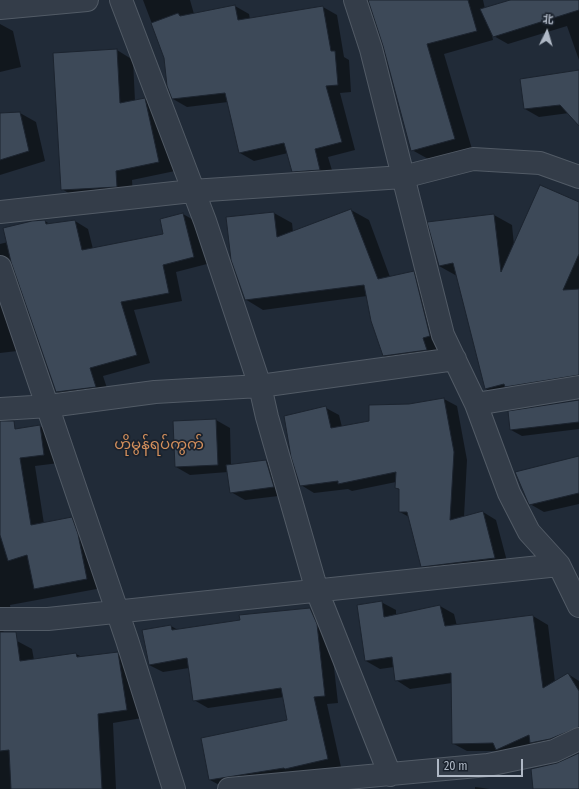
<!DOCTYPE html>
<meta charset="utf-8">
<style>
body{margin:0}
#map{position:relative;width:579px;height:789px;overflow:hidden;background:#212b38;font-family:"Fira Sans Condensed","Noto Sans SC",sans-serif}
canvas{display:block}
.north{position:absolute;left:527px;top:12px;width:40px;height:40px;-webkit-text-stroke:3px #1a222d;paint-order:stroke;rotate:5deg;font-size:11px;font-weight:700;line-height:16px;text-align:center;color:#afb8c5}
.north::after{content:'';display:block;margin:auto;width:14px;height:18px;background:#afb8c5;clip-path:polygon(50% 0,100% 100%,50% 72%,0 100%)}
.scale{position:absolute;left:437px;top:759px;width:86px;height:18px;box-sizing:border-box;border:2px solid #afb8c5;border-top:0;padding-left:5px;font-size:12px;line-height:14px;white-space:nowrap;color:#afb8c5;-webkit-text-stroke:3px #1a222d;paint-order:stroke}
</style>
<div id="map">
<canvas width="579" height="789"></canvas>
<div class="north">北</div>
<div class="scale">20 m</div>
</div>
<script>
const ctx = document.querySelector('canvas').getContext('2d');
ctx.lineJoin = 'round';
function fillPath(path, color) {
  ctx.fillStyle = color;
  ctx.fill(path, 'evenodd');
}
function shape(rows) {
  const path = new Path2D();
  for (const r of rows) {
    path.moveTo(r[0], r[1]);
    for (let i = 2; i < r.length; i += 2) path.lineTo(r[i], r[i + 1]);
  }
  return path;
}
function trace(path, color, width, dash) {
  ctx.strokeStyle = color;
  ctx.lineWidth = width;
  ctx.lineCap = dash ? 'butt' : 'round';
  ctx.setLineDash(dash || []);
  ctx.stroke(path);
}
function write(font, color, halo, rows, align = 'center') {
  ctx.font = font + ' "Fira Sans Condensed","Noto Sans Myanmar",sans-serif';
  ctx.lineWidth = 3.5;
  ctx.setLineDash([]);
  ctx.textBaseline = 'middle';
  ctx.strokeStyle = halo;
  ctx.fillStyle = color;
  for (const [text, x, y, turn = 0] of rows) {
    ctx.save();
    ctx.translate(x, y);
    ctx.rotate((+turn || 0) * Math.PI / 180);
    ctx.textAlign = isNaN(turn) ? turn : align;
    if (halo) ctx.strokeText(text, 0, 0);
    ctx.fillText(text, 0, 0);
    ctx.restore();
  }
}
fillPath(shape([
 [143,0,190,0,194,14,235,6,249,14,250,19,323,7,337,15,344,57,349,60,351,92,340,93,355,150,328,157,334,177,307,179,293,171,288,153,254,161,240,153,228,102,187,107,173,99,165,58],
 [372,0,483,0,485,9,513,0,579,0,579,60,567,26,508,44,492,35,493,40,444,54,472,149,430,160,412,150],
 [0,24,13,31,21,67,0,72],
 [117,50,133,60,135,101,145,99,161,108,175,171,132,180,133,196,78,199,62,189],
 [579,72,579,125,569,113,539,117,525,109],
 [20,113,36,122,45,161,0,175,0,119],
 [579,203,579,387,504,399,486,389,457,276,439,266,494,215,512,225,514,245],
 [351,210,369,220,390,277,414,272,432,282,444,360,401,366,383,356,367,296,263,310,245,299,274,213,292,223,293,232],
 [183,214,197,222,207,264,176,272,182,301,134,310,150,363,103,376,109,394,70,400,57,392,13,262,9,263,26,350,0,353,0,244,8,242,45,221,51,225,75,221,88,229,93,249,164,235],
 [444,399,457,406,467,460,464,517,483,512,496,520,508,565,435,574,422,566,409,517,400,512,400,490,396,488,396,482,352,491,348,489,314,493,301,485,326,408,339,415,342,427,370,421,409,405],
 [579,401,579,429,522,436,511,430],
 [216,420,230,428,231,465,266,461,280,469,287,495,245,500,231,492,228,472,190,475,176,467],
 [40,426,55,435,59,463,35,466,44,524,72,518,87,527,102,588,10,605,12,616,3,629,4,634,32,649,34,660,76,654,82,657,117,653,133,662,142,718,113,723,116,789,0,789,0,432],
 [579,457,579,504,544,512,530,504],
 [381,602,396,610,396,615,440,606,454,614,457,626,533,616,548,625,555,682,568,674,579,681,579,741,511,757,501,751,467,751,452,743,452,683,410,689,396,680,394,667,380,669,366,661],
 [310,609,323,616,330,632,338,703,327,704,341,767,299,776,223,787,210,780,288,720,284,697,208,708,194,700,189,668,163,672,149,665,171,626,178,630],
 [475,787,490,789,475,789]
]), '#0007');
const building = shape([
 [368,0,468,0,477,31,427,44,455,139,411,151,383,46,368,0],
 [510,0,579,0,579,10,493,37,480,9,510,0],
 [235,5,238,20,323,6,331,51,335,51,338,85,326,86,342,142,315,149,320,170,292,172,284,143,239,153,225,93,172,99,167,86,164,58,151,23,178,13,180,16,235,5],
 [117,49,120,103,145,98,159,162,116,171,117,187,61,190,53,53,117,49],
 [579,70,579,126,560,105,524,109,520,79,579,70],
 [20,112,29,151,0,160,0,113,20,112],
 [540,185,579,202,579,254,563,290,579,289,579,375,505,387,504,384,485,389,453,263,439,266,427,222,494,214,501,272,540,185],
 [351,209,378,279,414,271,430,336,423,338,427,350,383,356,371,321,364,285,245,300,231,260,226,217,274,212,277,237,351,209],
 [183,213,194,257,163,265,169,293,121,302,137,355,90,368,96,387,56,392,11,262,3,228,32,221,45,220,46,224,75,220,82,250,163,234,160,219,183,213],
 [444,398,454,452,450,520,483,511,495,558,421,567,407,512,399,512,399,489,395,488,396,472,338,484,338,481,300,486,291,457,284,416,326,406,331,428,369,421,369,405,409,404,444,398],
 [579,400,579,422,510,430,508,411,579,400],
 [216,419,218,465,175,467,173,421,216,419],
 [0,421,14,421,15,429,40,425,44,455,20,458,31,525,72,517,78,534,87,579,34,589,27,555,8,561,0,535,0,421],
 [579,456,579,493,529,505,515,472,579,456],
 [266,460,274,487,230,493,226,465,266,460],
 [382,601,384,617,440,605,445,626,533,615,543,688,568,673,579,691,579,727,550,739,530,743,529,735,496,750,493,743,452,744,451,673,395,681,392,657,365,661,357,605,382,601],
 [310,608,317,624,325,696,314,697,328,759,285,769,284,768,209,780,201,738,287,720,281,688,193,701,187,658,149,665,142,630,171,625,172,630,240,620,239,615,310,608],
 [0,632,16,632,20,661,76,653,77,657,118,652,127,710,98,714,102,789,11,789,9,750,0,751,0,632],
 [579,753,579,789,533,789,531,769,557,763,579,753]
]);
fillPath(building, '#3d4958');
trace(building, '#1c242f', 1);
const street = shape([
 [121,0,205,221,260,386,267,417,317,591,390,775],
 [355,0,371,49,443,335,476,404,509,493,529,532,559,565,579,606],
 [0,8,87,0],
 [0,212,192,191,403,177,473,159,540,163,579,177],
 [0,267,127,640,174,789],
 [476,404,579,387],
 [0,409,49,406,155,392,260,386,455,359],
 [0,619,48,619,559,565],
 [229,789,488,765,554,751,579,739]
]);
trace(street, '#525b66', 24);
trace(street, '#343d49', 22);
write('15px', '#d38f5c', '#1a222d', [
 ["ဟိုမွန်ရပ်ကွက်",159,445]
]);
</script>
